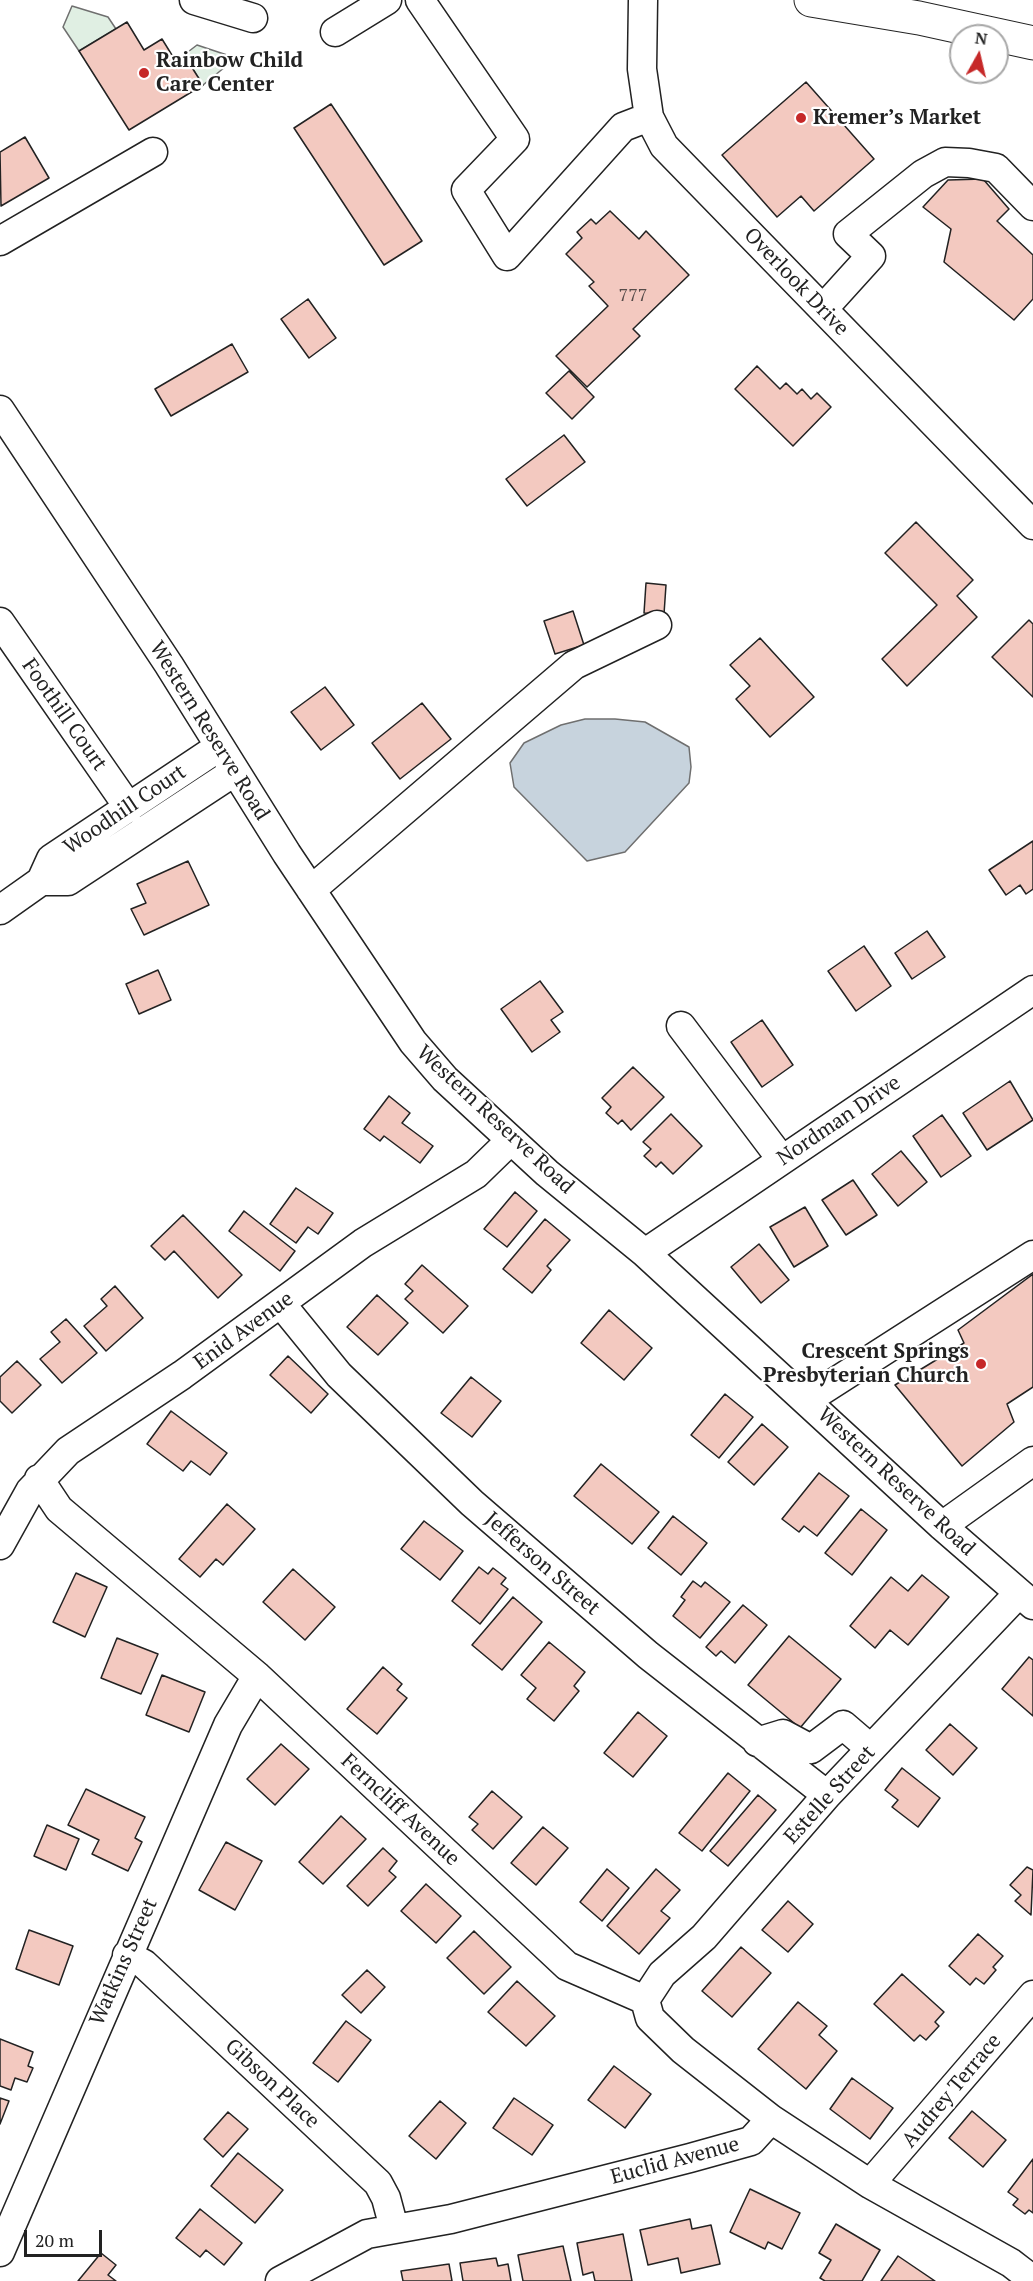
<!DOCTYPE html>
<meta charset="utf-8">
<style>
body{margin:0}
#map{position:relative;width:1033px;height:2281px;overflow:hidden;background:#fff;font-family:"PT Serif",serif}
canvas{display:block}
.north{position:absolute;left:949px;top:24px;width:60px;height:60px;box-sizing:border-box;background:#fff;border:2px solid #a7a7a7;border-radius:50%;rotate:8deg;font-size:16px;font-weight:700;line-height:24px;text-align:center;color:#222}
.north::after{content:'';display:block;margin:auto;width:21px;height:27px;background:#c62828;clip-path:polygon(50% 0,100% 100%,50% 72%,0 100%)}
.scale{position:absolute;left:24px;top:2230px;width:78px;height:27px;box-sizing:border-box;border:3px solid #222;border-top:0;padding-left:8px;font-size:18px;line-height:21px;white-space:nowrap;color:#222;-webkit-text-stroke:4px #fff;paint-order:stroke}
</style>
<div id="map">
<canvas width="1033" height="2281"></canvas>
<div class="north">N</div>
<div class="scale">20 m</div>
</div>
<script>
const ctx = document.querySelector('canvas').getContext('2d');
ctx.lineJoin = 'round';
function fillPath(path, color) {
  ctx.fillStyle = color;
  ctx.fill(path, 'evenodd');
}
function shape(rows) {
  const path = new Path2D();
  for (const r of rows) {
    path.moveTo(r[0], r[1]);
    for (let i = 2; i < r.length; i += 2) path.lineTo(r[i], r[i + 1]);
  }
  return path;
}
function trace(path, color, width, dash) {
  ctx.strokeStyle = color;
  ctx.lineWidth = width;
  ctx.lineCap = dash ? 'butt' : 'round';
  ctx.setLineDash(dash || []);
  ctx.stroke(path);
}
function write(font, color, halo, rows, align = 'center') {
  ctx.font = font + ' "PT Serif",serif';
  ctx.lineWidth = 4.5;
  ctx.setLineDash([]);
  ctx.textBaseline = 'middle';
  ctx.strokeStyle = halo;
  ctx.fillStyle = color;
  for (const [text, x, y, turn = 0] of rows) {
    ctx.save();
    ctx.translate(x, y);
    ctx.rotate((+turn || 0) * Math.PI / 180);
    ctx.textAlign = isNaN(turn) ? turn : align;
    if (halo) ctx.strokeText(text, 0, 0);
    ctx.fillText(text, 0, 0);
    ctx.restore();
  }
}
const green = shape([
 [72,6,108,17,116,29,79,51,63,27,72,6],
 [197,45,236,58,203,85,184,55,197,45]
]);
fillPath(green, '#e0efe3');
trace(green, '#6f6f6f', 1.5);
const water = shape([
 [585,719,615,719,645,722,689,747,691,767,689,783,625,852,587,861,514,787,510,763,524,743,561,725,585,719]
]);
fillPath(water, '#c7d3dd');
trace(water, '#6f6f6f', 1.5);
const building = shape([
 [127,22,144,50,162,39,175,60,184,55,203,85,129,130,79,51,127,22],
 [806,82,874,159,814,211,801,196,777,217,722,155,806,82],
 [331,104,422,241,384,265,294,128,331,104],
 [25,137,49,178,1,206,0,152,25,137],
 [983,179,1009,209,997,221,1033,255,1033,299,1014,320,944,262,951,229,923,207,948,180,983,179],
 [610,211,639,239,646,231,689,275,633,329,640,336,587,387,556,356,608,306,589,286,594,282,566,254,582,238,577,232,591,219,596,224,610,211],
 [308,299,336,338,309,358,281,319,308,299],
 [232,344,248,372,171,416,155,389,232,344],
 [757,366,780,389,786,383,797,394,802,389,811,399,817,393,831,407,793,446,735,389,757,366],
 [569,371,594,397,572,419,546,393,569,371],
 [564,435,585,462,527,506,506,479,564,435],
 [916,522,973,580,957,596,977,617,907,686,882,659,937,605,885,553,916,522],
 [646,583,666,585,664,614,644,613,646,583],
 [573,611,584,645,555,654,544,621,573,611],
 [1029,620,1033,624,1033,697,992,657,1029,620],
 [760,638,814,697,770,737,736,699,750,686,730,665,760,638],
 [325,687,354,725,321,750,291,712,325,687],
 [422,703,451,739,400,779,372,743,422,703],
 [1033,841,1033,889,1026,894,1020,885,1006,895,989,870,1033,841],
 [188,861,209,905,144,935,131,909,146,903,137,884,188,861],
 [927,931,945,957,912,979,895,953,927,931],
 [864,946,891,986,856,1011,828,971,864,946],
 [158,970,171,1000,139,1014,126,984,158,970],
 [540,981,563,1012,551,1020,560,1032,532,1052,501,1009,540,981],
 [762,1020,793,1065,762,1087,731,1042,762,1020],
 [633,1067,664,1097,631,1130,622,1120,618,1124,606,1113,611,1107,602,1098,633,1067],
 [1010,1081,1033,1120,987,1150,963,1113,1010,1081],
 [389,1096,410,1113,402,1123,433,1146,420,1163,384,1136,380,1141,364,1129,389,1096],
 [671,1114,702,1146,673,1174,661,1162,656,1167,644,1156,651,1149,643,1142,671,1114],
 [942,1115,971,1156,941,1177,913,1136,942,1115],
 [901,1151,927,1182,898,1206,872,1174,901,1151],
 [853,1180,877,1215,846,1235,822,1200,853,1180],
 [296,1188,333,1213,318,1234,308,1227,296,1243,270,1224,296,1188],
 [515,1192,537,1211,507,1247,484,1229,515,1192],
 [805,1207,828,1246,794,1267,770,1227,805,1207],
 [244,1211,295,1251,280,1271,229,1231,244,1211],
 [183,1215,242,1275,218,1298,174,1251,165,1260,151,1246,183,1215],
 [545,1219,570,1240,547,1266,551,1270,532,1293,503,1269,545,1219],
 [759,1244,789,1280,761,1303,731,1267,759,1244],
 [422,1265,468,1306,443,1333,405,1299,413,1291,405,1284,422,1265],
 [1033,1274,1033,1387,1007,1404,1014,1422,962,1466,895,1385,964,1343,958,1330,1033,1274],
 [115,1286,143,1318,106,1351,84,1326,107,1306,101,1299,115,1286],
 [377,1295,408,1323,378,1355,347,1327,377,1295],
 [609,1310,652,1348,624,1380,581,1343,609,1310],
 [66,1319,97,1353,62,1383,40,1359,60,1342,51,1332,66,1319],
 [288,1356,328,1394,311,1413,270,1375,288,1356],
 [17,1361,41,1385,12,1413,0,1401,0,1377,17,1361],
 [471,1377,501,1401,472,1437,441,1413,471,1377],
 [725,1394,753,1417,719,1458,691,1435,725,1394],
 [171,1411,227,1453,210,1475,191,1461,183,1471,147,1444,171,1411],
 [762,1424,788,1447,754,1485,728,1462,762,1424],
 [601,1464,659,1512,632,1544,574,1496,601,1464],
 [819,1473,849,1496,817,1536,804,1526,799,1532,782,1519,819,1473],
 [227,1504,255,1529,223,1565,216,1559,200,1577,179,1559,227,1504],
 [861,1509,887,1530,852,1575,825,1553,861,1509],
 [673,1516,707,1543,681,1575,648,1548,673,1516],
 [424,1521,463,1551,440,1580,401,1549,424,1521],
 [479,1567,488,1574,493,1568,506,1578,501,1584,508,1589,480,1624,452,1601,479,1567],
 [293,1569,335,1607,305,1640,263,1602,293,1569],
 [76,1573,107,1587,85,1637,53,1622,76,1573],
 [922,1575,949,1597,908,1645,890,1630,875,1648,850,1626,891,1577,908,1591,922,1575],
 [693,1581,701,1587,705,1582,730,1602,700,1638,673,1616,685,1600,681,1597,693,1581],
 [513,1597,542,1622,502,1670,472,1645,513,1597],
 [743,1605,767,1625,735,1663,721,1651,716,1656,706,1647,743,1605],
 [789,1636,841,1679,800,1728,748,1685,789,1636],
 [117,1638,158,1654,141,1694,101,1678,117,1638],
 [549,1642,585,1672,574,1686,579,1691,554,1721,527,1699,536,1688,521,1675,549,1642],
 [1029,1657,1033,1660,1033,1716,1002,1689,1029,1657],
 [383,1667,402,1684,397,1690,407,1698,377,1734,347,1709,383,1667],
 [162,1675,205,1692,189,1732,146,1715,162,1675],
 [638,1712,667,1736,633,1777,604,1753,638,1712],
 [950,1724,977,1748,953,1775,926,1750,950,1724],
 [281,1744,309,1769,275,1805,247,1779,281,1744],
 [902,1768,940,1798,918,1827,892,1807,898,1800,885,1790,902,1768],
 [728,1773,750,1791,702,1851,679,1833,728,1773],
 [86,1789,145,1817,135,1838,142,1842,128,1871,92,1854,99,1840,68,1825,86,1789],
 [492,1791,522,1817,493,1849,472,1830,478,1824,469,1817,492,1791],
 [758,1795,776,1810,728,1866,710,1851,758,1795],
 [341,1816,366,1839,323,1884,299,1862,341,1816],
 [47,1825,79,1839,66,1870,34,1856,47,1825],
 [543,1827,568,1848,536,1885,511,1863,543,1827],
 [226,1842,262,1861,235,1910,199,1890,226,1842],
 [383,1848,397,1861,389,1871,396,1877,368,1906,347,1886,383,1848],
 [1027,1867,1033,1870,1031,1915,1015,1901,1021,1895,1010,1885,1027,1867],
 [607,1869,629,1888,602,1921,580,1902,607,1869],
 [656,1869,680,1890,661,1911,670,1918,639,1954,607,1926,656,1869],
 [426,1884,461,1916,436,1943,401,1911,426,1884],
 [788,1901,813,1924,788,1952,762,1930,788,1901],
 [29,1930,73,1946,59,1985,16,1969,29,1930],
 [474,1931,511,1967,484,1994,447,1958,474,1931],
 [978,1934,1003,1956,993,1967,996,1970,984,1984,976,1978,970,1985,949,1966,978,1934],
 [741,1947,771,1973,732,2017,702,1991,741,1947],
 [367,1970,385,1987,361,2013,342,1995,367,1970],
 [902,1974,944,2012,935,2022,939,2026,926,2040,920,2035,914,2041,874,2004,902,1974],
 [517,1981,555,2016,526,2046,488,2012,517,1981],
 [798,2002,827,2026,819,2035,837,2051,806,2089,758,2049,798,2002],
 [346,2021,371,2040,338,2082,313,2063,346,2021],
 [0,2039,33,2052,28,2066,33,2068,27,2082,15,2078,11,2090,0,2086,0,2039],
 [614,2066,651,2094,625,2128,588,2100,614,2066],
 [852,2078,893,2108,870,2139,830,2109,852,2078],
 [0,2098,9,2101,0,2124,0,2098],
 [514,2098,553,2125,532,2155,493,2128,514,2098],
 [440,2101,466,2123,436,2159,409,2136,440,2101],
 [972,2111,1006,2140,983,2167,949,2138,972,2111],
 [228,2112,248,2129,223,2157,204,2139,228,2112],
 [238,2153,283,2190,255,2223,211,2186,238,2153],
 [1033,2159,1033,2213,1029,2210,1025,2214,1013,2205,1018,2199,1008,2192,1033,2159],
 [750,2189,800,2213,782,2249,768,2242,765,2249,730,2232,750,2189],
 [200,2209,242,2243,224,2265,206,2250,200,2257,176,2238,200,2209],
 [690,2219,692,2229,711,2225,720,2264,681,2273,678,2258,648,2265,640,2230,690,2219],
 [836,2224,880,2250,862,2281,825,2281,820,2278,831,2260,819,2253,836,2224],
 [623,2234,632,2281,595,2281,593,2272,583,2275,577,2243,623,2234],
 [563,2246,571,2281,523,2281,518,2255,563,2246],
 [101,2253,116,2265,108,2275,116,2281,78,2281,101,2253],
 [898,2256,935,2281,881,2281,898,2256],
 [496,2258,498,2266,508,2264,511,2281,463,2281,460,2263,496,2258],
 [449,2264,452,2281,403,2281,401,2271,449,2264]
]);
fillPath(building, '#f3c9c0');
trace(building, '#222', 1.5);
const minor = shape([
 [194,0,253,18],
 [420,0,515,139,466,190,507,256,623,127,649,117],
 [643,0,642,69,649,117,664,146,1033,525],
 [335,32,387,0],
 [0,241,153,152],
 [823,309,871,256,848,234,923,174,945,162,969,163,996,168,1033,206],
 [0,410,169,665,287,854,413,1042,445,1079,547,1173,645,1253,942,1526,1033,1605],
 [0,622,129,808],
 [41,881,68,881,234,772],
 [311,890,574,665,657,625],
 [0,910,41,881,51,859,219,747],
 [681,1026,782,1160],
 [645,1253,1033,990],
 [282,1305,339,1375,472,1503,648,1655,827,1795],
 [807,1400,1033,1255],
 [39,1479,59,1509,257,1676,567,1966,645,2000,650,2018,683,2050,771,2119,870,2184,1011,2263,1033,2280],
 [942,1526,1033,1461],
 [0,1545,30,1491,68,1451,182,1375,363,1243,476,1174,511,1140],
 [757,1742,783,1734,811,1749,843,1725,871,1749],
 [127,1955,144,1964,378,2183,386,2198,394,2228],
 [645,2000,662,1974,704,1937,827,1795,1019,1593],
 [870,2184,1033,1995],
 [0,2252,228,1725,257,1676],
 [280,2281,367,2234,451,2219,690,2158,751,2141,771,2119]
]);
const major = shape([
 [811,0,919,18,1033,43]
]);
trace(minor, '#222', 31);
trace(major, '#222', 35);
trace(minor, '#fff', 28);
trace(major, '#fff', 33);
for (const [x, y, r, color] of [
 [144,73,6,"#c62828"],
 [801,118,6,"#c62828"],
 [981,1364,6,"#c62828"]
]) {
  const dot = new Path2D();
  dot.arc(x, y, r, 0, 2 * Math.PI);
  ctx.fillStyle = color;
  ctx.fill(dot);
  trace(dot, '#fff', 2);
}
write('18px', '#564c4a', null, [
 ["777",633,296]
]);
write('bold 21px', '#222', '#fff', [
 ["Rainbow Child",156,61],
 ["Care Center",156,85],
 ["Kremer’s Market",813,118],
 ["Crescent Springs",969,1352,"right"],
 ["Presbyterian Church",969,1376,"right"]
], 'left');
write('21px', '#222', '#fff', [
 ["Overlook Drive",796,282,46],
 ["Foothill Court",64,715,55],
 ["Western Reserve Road",209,731,58],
 ["Woodhill Court",125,810,-34],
 ["Western Reserve Road",495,1120,43],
 ["Nordman Drive",839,1121,-34],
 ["Enid Avenue",244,1331,-36],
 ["Western Reserve Road",896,1482,43],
 ["Jefferson Street",542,1564,41],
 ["Estelle Street",830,1795,-48],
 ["Ferncliff Avenue",400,1810,43],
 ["Watkins Street",124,1962,-66],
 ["Gibson Place",272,2084,43],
 ["Audrey Terrace",952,2091,-50],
 ["Euclid Avenue",675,2161,-15]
]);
</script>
